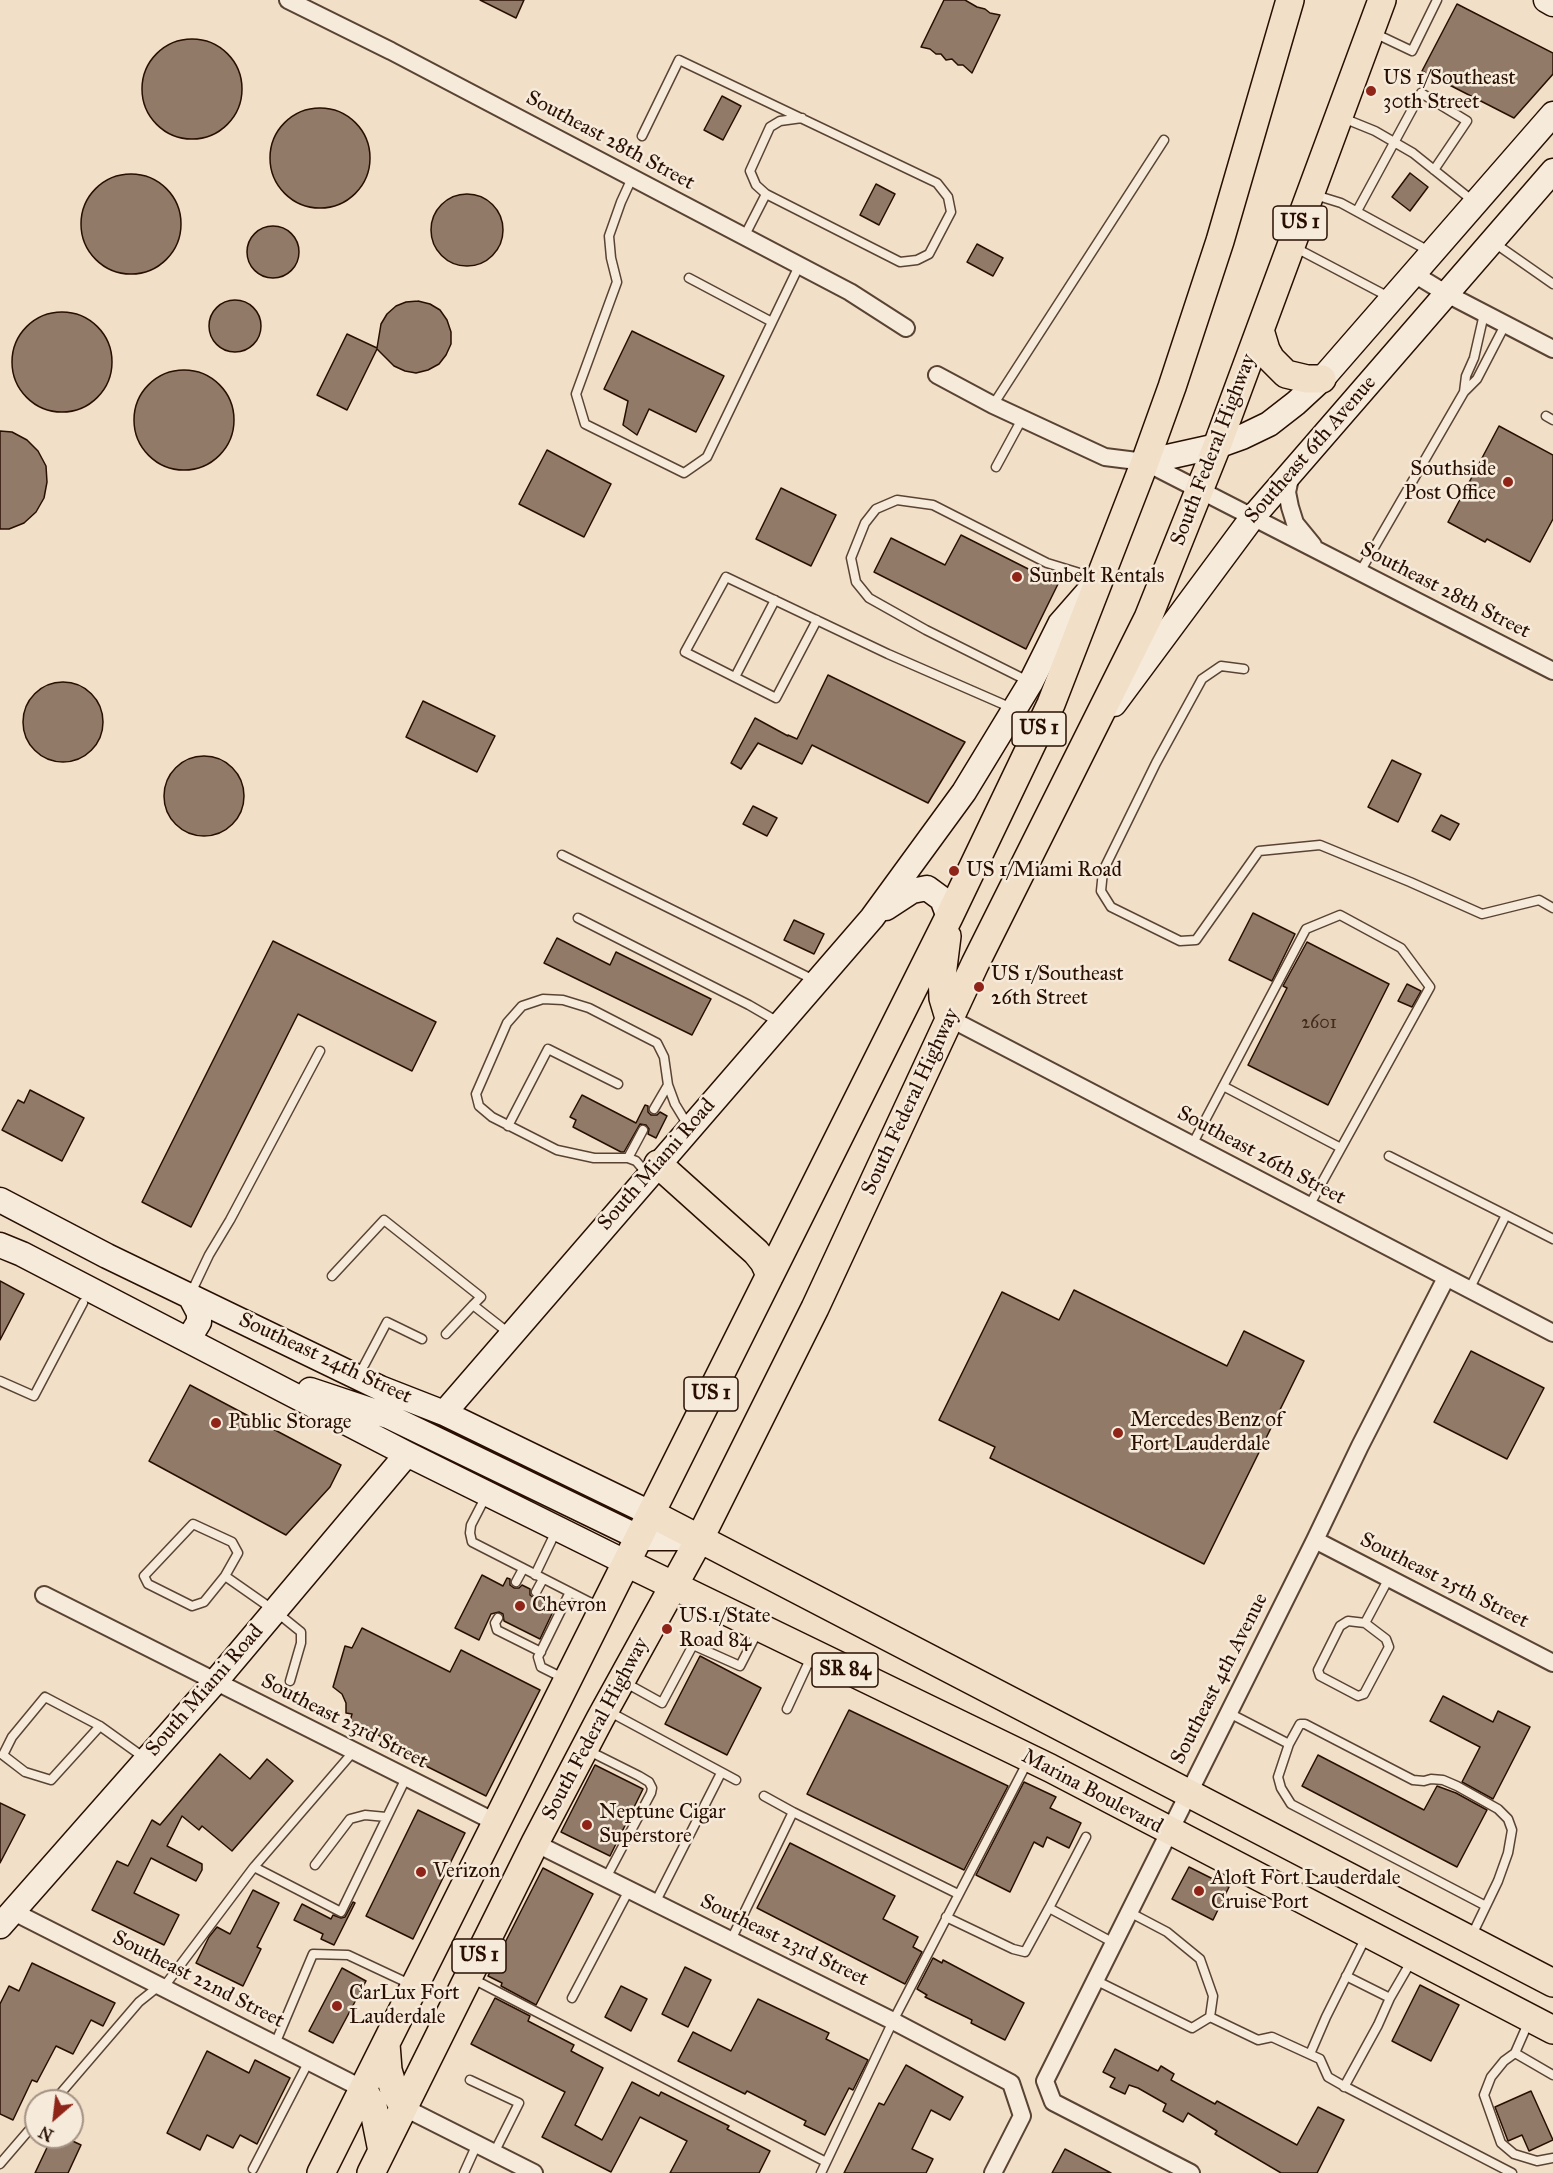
<!DOCTYPE html>
<style>
body{margin:0}
#map{position:relative;width:1553px;height:2173px;overflow:hidden;background:#f1dfc7;font-family:"IM FELL Great Primer",serif}
canvas{display:block}
.north{position:absolute;left:24px;top:2089px;width:60px;height:60px;box-sizing:border-box;background:#f6eadb;border:2px solid #a49284;border-radius:50%;rotate:208deg;font-size:16px;font-weight:700;line-height:24px;text-align:center;color:#280f02}
.north::after{content:'';display:block;margin:auto;width:21px;height:27px;background:#8f2418;clip-path:polygon(50% 0,100% 100%,50% 72%,0 100%)}
</style>
<div id="map">
<canvas width="1553" height="2173"></canvas>
<div class="north">N</div>
</div>
<script>
const ctx = document.querySelector('canvas').getContext('2d');
ctx.lineJoin = 'round';
function fillPath(path, color) {
  ctx.fillStyle = color;
  ctx.fill(path, 'evenodd');
}
function shape(rows) {
  const path = new Path2D();
  for (const r of rows) {
    if (r.length === 3) {
      path.moveTo(r[0] + r[2], r[1]);
      path.arc(r[0], r[1], r[2], 0, 2 * Math.PI);
      continue;
    }
    path.moveTo(r[0], r[1]);
    for (let i = 2; i < r.length; i += 2) path.lineTo(r[i], r[i + 1]);
  }
  return path;
}
function trace(path, color, width, dash) {
  ctx.strokeStyle = color;
  ctx.lineWidth = width;
  ctx.lineCap = dash ? 'butt' : 'round';
  ctx.setLineDash(dash || []);
  ctx.stroke(path);
}
function write(font, color, halo, rows, align = 'center') {
  ctx.font = font + ' "IM FELL Great Primer",serif';
  ctx.lineWidth = 5;
  ctx.setLineDash([]);
  ctx.textBaseline = 'middle';
  ctx.strokeStyle = halo;
  ctx.fillStyle = color;
  for (const [text, x, y, turn = 0] of rows) {
    ctx.save();
    ctx.translate(x, y);
    ctx.rotate((+turn || 0) * Math.PI / 180);
    ctx.textAlign = isNaN(turn) ? turn : align;
    if (halo) ctx.strokeText(text, 0, 0);
    ctx.fillText(text, 0, 0);
    ctx.restore();
  }
}
const building = shape([
 [480,0,524,0,516,18,480,0],
 [944,0,965,0,977,7,985,9,990,13,1000,15,972,73,963,65,958,65,952,59,946,60,941,54,936,54,930,49,921,47,944,0],
 [1457,4,1553,53,1553,74,1514,118,1422,71,1457,4],
 [192,89,50],
 [722,96,741,106,723,140,704,130,722,96],
 [320,158,50],
 [1410,173,1428,187,1410,211,1392,197,1410,173],
 [131,224,50],
 [876,184,895,194,879,225,860,215,876,184],
 [467,230,36],
 [273,252,26],
 [977,244,1003,258,993,276,967,262,977,244],
 [235,326,26],
 [418,301,430,304,440,310,447,320,451,332,451,344,446,355,439,364,428,370,416,373,405,371,394,366,377,349,347,410,317,395,347,334,377,348,381,324,387,314,396,306,406,302,418,301],
 [62,362,50],
 [632,331,724,376,696,432,649,409,637,435,623,425,628,401,604,389,632,331],
 [184,420,50],
 [1499,426,1553,455,1553,519,1530,562,1487,539,1485,542,1448,522,1499,426],
 [0,431,12,432,27,440,38,451,46,466,47,482,44,498,36,512,24,523,9,529,0,529,0,431],
 [547,450,611,484,584,537,519,504,547,450],
 [781,488,836,515,811,566,756,539,781,488],
 [961,535,1058,584,1026,649,874,572,891,538,945,565,961,535],
 [828,675,965,742,928,803,812,745,802,764,758,743,741,769,731,763,755,718,788,736,788,735,797,739,828,675],
 [63,722,40],
 [423,701,495,736,477,772,406,737,423,701],
 [204,796,40],
 [1392,760,1421,774,1398,822,1368,807,1392,760],
 [753,806,777,818,767,836,743,824,753,806],
 [1441,815,1459,824,1450,840,1432,831,1441,815],
 [1253,913,1295,934,1272,981,1229,960,1253,913],
 [794,920,824,934,814,954,784,940,794,920],
 [557,938,610,965,616,952,711,999,692,1035,544,963,557,938],
 [273,941,436,1022,412,1071,298,1014,191,1227,142,1202,273,941],
 [1307,942,1389,984,1328,1105,1248,1065,1287,988,1283,986,1307,942],
 [1407,984,1421,991,1412,1007,1398,1001,1407,984],
 [30,1090,84,1118,62,1161,2,1130,18,1100,24,1103,30,1090],
 [582,1095,636,1123,645,1105,648,1106,648,1112,651,1115,657,1115,660,1112,667,1116,656,1138,648,1134,649,1129,646,1125,640,1124,624,1152,621,1152,573,1127,576,1120,570,1117,582,1095],
 [0,1281,24,1294,0,1340,0,1281],
 [1074,1290,1227,1366,1244,1331,1304,1361,1204,1564,990,1458,995,1447,939,1420,1002,1292,1059,1320,1074,1290],
 [1471,1351,1544,1388,1507,1459,1434,1422,1471,1351],
 [190,1385,341,1465,330,1487,286,1535,149,1461,190,1385],
 [482,1575,503,1586,507,1578,510,1579,510,1585,514,1588,519,1588,522,1585,530,1589,530,1595,534,1598,539,1598,542,1595,557,1603,540,1639,504,1621,503,1614,499,1612,491,1614,479,1640,455,1628,482,1575],
 [362,1628,450,1672,461,1650,540,1690,486,1796,422,1764,424,1758,350,1721,352,1714,346,1713,346,1703,342,1694,333,1687,345,1646,352,1648,362,1628],
 [700,1656,761,1688,727,1755,665,1724,700,1656],
 [1443,1696,1493,1722,1498,1711,1530,1727,1493,1799,1462,1782,1480,1747,1430,1721,1443,1696],
 [849,1710,1008,1786,964,1870,807,1794,849,1710],
 [220,1754,250,1779,267,1759,293,1781,232,1851,202,1826,199,1830,182,1816,167,1846,202,1864,202,1870,196,1881,151,1858,134,1893,179,1915,164,1945,92,1910,117,1861,128,1866,152,1820,160,1825,220,1754],
 [1318,1755,1424,1810,1437,1786,1456,1793,1487,1810,1457,1867,1302,1786,1318,1755],
 [595,1765,643,1789,610,1856,561,1832,595,1765],
 [1024,1782,1056,1797,1050,1808,1081,1823,1069,1848,1047,1837,1043,1847,1034,1842,1010,1892,976,1875,1024,1782],
 [0,1803,25,1815,0,1863,0,1803],
 [418,1810,465,1833,413,1939,366,1916,418,1810],
 [790,1843,895,1896,883,1919,918,1937,913,1947,922,1952,905,1984,757,1908,790,1843],
 [1189,1867,1229,1887,1213,1920,1172,1899,1189,1867],
 [543,1868,593,1894,536,2005,501,1986,502,1983,488,1976,543,1868],
 [253,1890,279,1903,257,1947,261,1949,243,1986,196,1963,209,1937,217,1927,230,1934,253,1890],
 [353,1902,355,1903,334,1945,321,1939,323,1934,294,1920,302,1904,331,1919,333,1915,341,1918,345,1917,353,1902],
 [933,1958,942,1963,943,1960,1024,2003,1005,2040,971,2023,972,2020,925,1997,927,1995,917,1989,933,1958],
 [32,1963,115,2003,103,2026,91,2020,73,2054,56,2046,37,2082,32,2080,13,2120,0,2114,0,2004,9,1986,19,1991,32,1963],
 [685,1967,711,1980,688,2027,662,2014,685,1967],
 [342,1968,366,1981,333,2043,309,2031,342,1968],
 [1420,1985,1459,2005,1431,2061,1392,2041,1420,1985],
 [621,1986,647,1999,631,2031,605,2017,621,1986],
 [495,1998,530,2016,528,2021,574,2045,571,2051,603,2068,575,2125,602,2140,632,2082,659,2096,661,2092,729,2126,727,2129,770,2151,759,2173,670,2173,687,2141,640,2117,611,2172,542,2137,565,2092,471,2044,495,1998],
 [758,1999,829,2033,826,2039,868,2060,853,2090,849,2088,825,2135,804,2125,806,2121,747,2091,745,2094,678,2061,693,2032,731,2051,758,1999],
 [1115,2049,1158,2071,1161,2066,1174,2074,1171,2080,1215,2104,1217,2101,1297,2145,1318,2107,1344,2120,1317,2173,1281,2173,1215,2134,1217,2131,1188,2113,1183,2122,1163,2111,1166,2104,1138,2088,1129,2085,1125,2094,1110,2087,1115,2078,1103,2072,1115,2049],
 [207,2051,249,2073,255,2060,290,2078,257,2144,240,2135,233,2148,207,2135,200,2150,167,2133,207,2051],
 [906,2065,963,2097,950,2120,931,2110,912,2149,933,2159,926,2173,844,2173,879,2103,884,2105,906,2065],
 [1531,2091,1553,2140,1529,2151,1522,2135,1508,2141,1495,2107,1531,2091],
 [52,2137,64,2137,81,2145,68,2173,35,2173,52,2137],
 [1065,2149,1111,2173,1052,2173,1065,2149]
]);
fillPath(building, '#917b68');
trace(building, '#280f02', 1.5);
const lane = shape([
 [1374,33,1412,51,1437,0],
 [1343,118,1375,131,1413,153,1473,201],
 [642,136,679,60,937,183,948,197,951,212,929,254,917,260,900,262,766,194,756,185,750,171,770,127,780,121,802,118],
 [632,178,621,202,609,236,611,258,617,282,576,394,585,424,684,473,707,457,799,266],
 [1315,195,1341,203,1429,251],
 [1357,211,1421,93,1467,121,1434,170],
 [744,237,766,194],
 [1493,242,1553,284],
 [1294,247,1389,297],
 [689,278,772,322],
 [1464,392,1466,376,1474,358,1484,314],
 [993,405,1164,140],
 [1546,416,1553,420],
 [996,467,1022,419],
 [1360,572,1464,392,1477,379,1505,325],
 [817,620,776,698,685,652,726,577,888,654,1014,709],
 [1244,669,1221,666,1202,679,1156,763,1103,871,1101,891,1111,907,1180,941,1196,940,1259,851,1320,845,1410,882,1482,914,1539,900,1553,908],
 [735,677,775,600],
 [1028,681,926,630,869,598,856,582,851,558,865,523,876,509,897,500,933,505,1047,563,1096,578],
 [562,855,816,981],
 [578,918,749,1005,780,1023],
 [1223,1086,1341,1148],
 [654,1109,668,1085],
 [508,1126,548,1049,618,1084],
 [1192,1145,1306,929,1340,915,1401,948,1430,987,1309,1206],
 [1389,1156,1506,1215],
 [628,1158,643,1130],
 [648,1175,636,1161,628,1158,594,1158,557,1150,492,1117,479,1106,476,1094,507,1023,522,1006,543,999,563,1000,589,1008,657,1043,664,1057,668,1085,675,1104,689,1127],
 [332,1276,384,1220,481,1297,473,1305,510,1334],
 [1469,1290,1506,1215,1553,1239],
 [190,1295,209,1255,230,1220,320,1051],
 [446,1334,473,1305],
 [359,1375,387,1322,422,1339],
 [0,1381,34,1396,83,1303],
 [486,1496,471,1525,470,1533,472,1542,601,1608],
 [535,1575,557,1529],
 [225,1576,238,1553,232,1542,193,1524,144,1576,148,1584,192,1606,204,1602,225,1576,275,1611,301,1632,301,1643,290,1681],
 [516,1582,523,1569],
 [536,1592,543,1579],
 [498,1618,495,1623,497,1630,541,1652],
 [1365,1623,1386,1639,1389,1647,1364,1694,1358,1696,1320,1676,1318,1670,1340,1626,1348,1621,1365,1623,1389,1578],
 [563,1678,541,1667,538,1657,570,1592],
 [624,1682,662,1703,693,1645,740,1666,758,1631],
 [787,1709,812,1655],
 [608,1711,736,1780],
 [1229,1713,1289,1744],
 [100,1726,51,1780,25,1772,3,1755,12,1737,45,1697,100,1726,146,1759],
 [587,1750,639,1776,649,1782,652,1788,651,1793,606,1878],
 [793,1812,958,1894],
 [1086,1837,1049,1908,1114,1943],
 [315,1865,350,1819,365,1815,386,1817],
 [254,1867,341,1912,406,1778],
 [655,1903,721,1773],
 [1129,1912,1167,1932,1200,1959,1213,1996,1210,2017],
 [946,1917,1013,1949,1025,1952,1049,1908],
 [1471,1937,1498,1881,1508,1853,1512,1830,1508,1819,1498,1809,1457,1786,1443,1780,1431,1779,1424,1781,1413,1780,1305,1724,1300,1724,1289,1744,1278,1777,1281,1788,1291,1804,1486,1906],
 [731,1940,793,1812,764,1796],
 [1346,1976,1390,1998],
 [471,1978,826,2162],
 [1095,1980,1192,2028,1210,2017,1258,2040,1272,2037,1320,2059,1328,2077,1342,2085,1512,2173],
 [163,1988,254,1867,354,1751],
 [572,1998,629,1890],
 [1529,2021,1515,2053,1504,2061,1491,2077,1484,2095,1501,2143,1514,2154,1537,2161,1553,2158],
 [275,2044,313,1954,348,1955,412,1985],
 [1515,2053,1553,2075],
 [1310,2054,1326,2017,1366,1937],
 [470,2080,519,2103,494,2153],
 [1344,2087,1378,2025,1390,1998,1412,1960],
 [54,2101,139,2002,159,1986],
 [0,2164,36,2122],
 [253,2169,309,2061],
 [464,2173,477,2144],
 [821,2173,893,2021,1028,1761]
]);
const street = shape([
 [288,0,391,51,850,292,906,328],
 [1414,274,1447,294,1553,349],
 [937,375,993,405,1105,457,1145,462,1553,671],
 [1291,474,1287,492,1290,507,1295,523,1313,545],
 [949,1018,1553,1333],
 [1315,1540,1553,1663],
 [44,1595,497,1823],
 [535,1843,893,2021,1011,2083,1022,2116,993,2173],
 [12,1911,363,2089],
 [403,2107,534,2173],
 [1191,2173,1053,2102,1045,2081,1315,1540,1360,1446,1446,1278]
]);
const secondary = shape([
 [1546,0,1553,4],
 [1145,462,1217,446,1242,437,1269,424,1296,403,1322,379,1553,114],
 [1114,704,1252,518,1553,171],
 [886,908,912,891,927,888,942,899,949,917],
 [0,1200,107,1256,380,1388,444,1413,652,1514],
 [0,1245,22,1254,407,1454,627,1563],
 [188,1340,199,1322,199,1313,190,1296],
 [310,1390,388,1416,640,1538,700,1538],
 [444,1413,872,918,964,792,1031,682,1060,624,1095,584],
 [0,1926,215,1682,407,1454]
]);
const primary = shape([
 [1260,330,1266,350,1271,359,1286,374,1307,379,1322,379],
 [947,936,942,976,943,998,949,1018],
 [658,1164,756,1252,764,1262,770,1275],
 [652,1514,1553,1983],
 [627,1563,1050,1768,1553,2030],
 [386,2044,388,2070,393,2087,403,2107],
 [363,2089,373,2106,382,2151],
 [321,2173,949,917,1051,704,1145,462,1172,387,1220,241,1290,0],
 [371,2173,535,1843,600,1719,700,1538,815,1308,975,964,1148,618,1217,446,1382,0]
]);
trace(lane, '#5a4333', 11);
trace(street, '#5a4333', 20);
trace(secondary, '#280f02', 27);
trace(primary, '#280f02', 30);
trace(lane, '#f6eadb', 8);
trace(street, '#f6eadb', 16);
trace(secondary, '#f6eadb', 24);
trace(primary, '#f1dfc7', 27);
for (const [x, y, r, color] of [
 [1371,91,6,"#8f2418"],
 [1508,482,6,"#8f2418"],
 [1017,577,6,"#8f2418"],
 [954,871,6,"#8f2418"],
 [979,987,6,"#8f2418"],
 [216,1423,6,"#8f2418"],
 [1118,1433,6,"#8f2418"],
 [520,1606,6,"#8f2418"],
 [667,1629,6,"#8f2418"],
 [587,1825,6,"#8f2418"],
 [421,1872,6,"#8f2418"],
 [1199,1891,6,"#8f2418"],
 [337,2006,6,"#8f2418"]
]) {
  const dot = new Path2D();
  dot.arc(x, y, r, 0, 2 * Math.PI);
  ctx.fillStyle = color;
  ctx.fill(dot);
  trace(dot, '#f6eadb', 2);
}
write('18px', '#422a1c', null, [
 ["2601",1319,1024]
]);
for (const [x, y, w] of [
 [1300,223,54],
 [1039,729,54],
 [711,1394,54],
 [845,1670,66],
 [479,1956,54]
]) {
  const box = new Path2D();
  box.roundRect(x - w / 2, y - 17, w, 34, 4.5);
  ctx.fillStyle = '#f6eadb';
  ctx.fill(box);
  trace(box, '#280f02', 1.5);
}
write('bold 20px', '#280f02', null, [
 ["US 1",1300,223],
 ["US 1",1039,729],
 ["US 1",711,1394],
 ["SR 84",845,1670],
 ["US 1",479,1956]
]);
write('21px', '#280f02', '#f6eadb', [
 ["US 1/Southeast",1383,79],
 ["30th Street",1383,103],
 ["Southside",1496,470,"right"],
 ["Post Office",1496,494,"right"],
 ["Sunbelt Rentals",1029,577],
 ["US 1/Miami Road",966,871],
 ["US 1/Southeast",991,975],
 ["26th Street",991,999],
 ["Mercedes Benz of",1130,1421],
 ["Fort Lauderdale",1130,1445],
 ["Public Storage",228,1423],
 ["Chevron",532,1606],
 ["US 1/State",679,1617],
 ["Road 84",679,1641],
 ["Neptune Cigar",599,1813],
 ["Superstore",599,1837],
 ["Verizon",433,1872],
 ["Aloft Fort Lauderdale",1211,1879],
 ["Cruise Port",1211,1903],
 ["CarLux Fort",349,1994],
 ["Lauderdale",349,2018]
], 'left');
write('21px', '#280f02', '#f6eadb', [
 ["Southeast 28th Street",610,141,28],
 ["South Federal Highway",1214,450,-69],
 ["Southeast 6th Avenue",1311,450,-49],
 ["Southeast 28th Street",1445,591,27],
 ["South Federal Highway",911,1102,-65],
 ["Southeast 26th Street",1261,1156,28],
 ["South Miami Road",657,1165,-49],
 ["Southeast 24th Street",325,1359,25],
 ["Southeast 25th Street",1444,1581,27],
 ["Southeast 4th Avenue",1220,1679,-63],
 ["South Miami Road",205,1691,-49],
 ["Southeast 23rd Street",344,1722,27],
 ["South Federal Highway",596,1729,-62],
 ["Marina Boulevard",1092,1792,28],
 ["Southeast 23rd Street",784,1941,26],
 ["Southeast 22nd Street",198,1980,27]
]);
</script>
